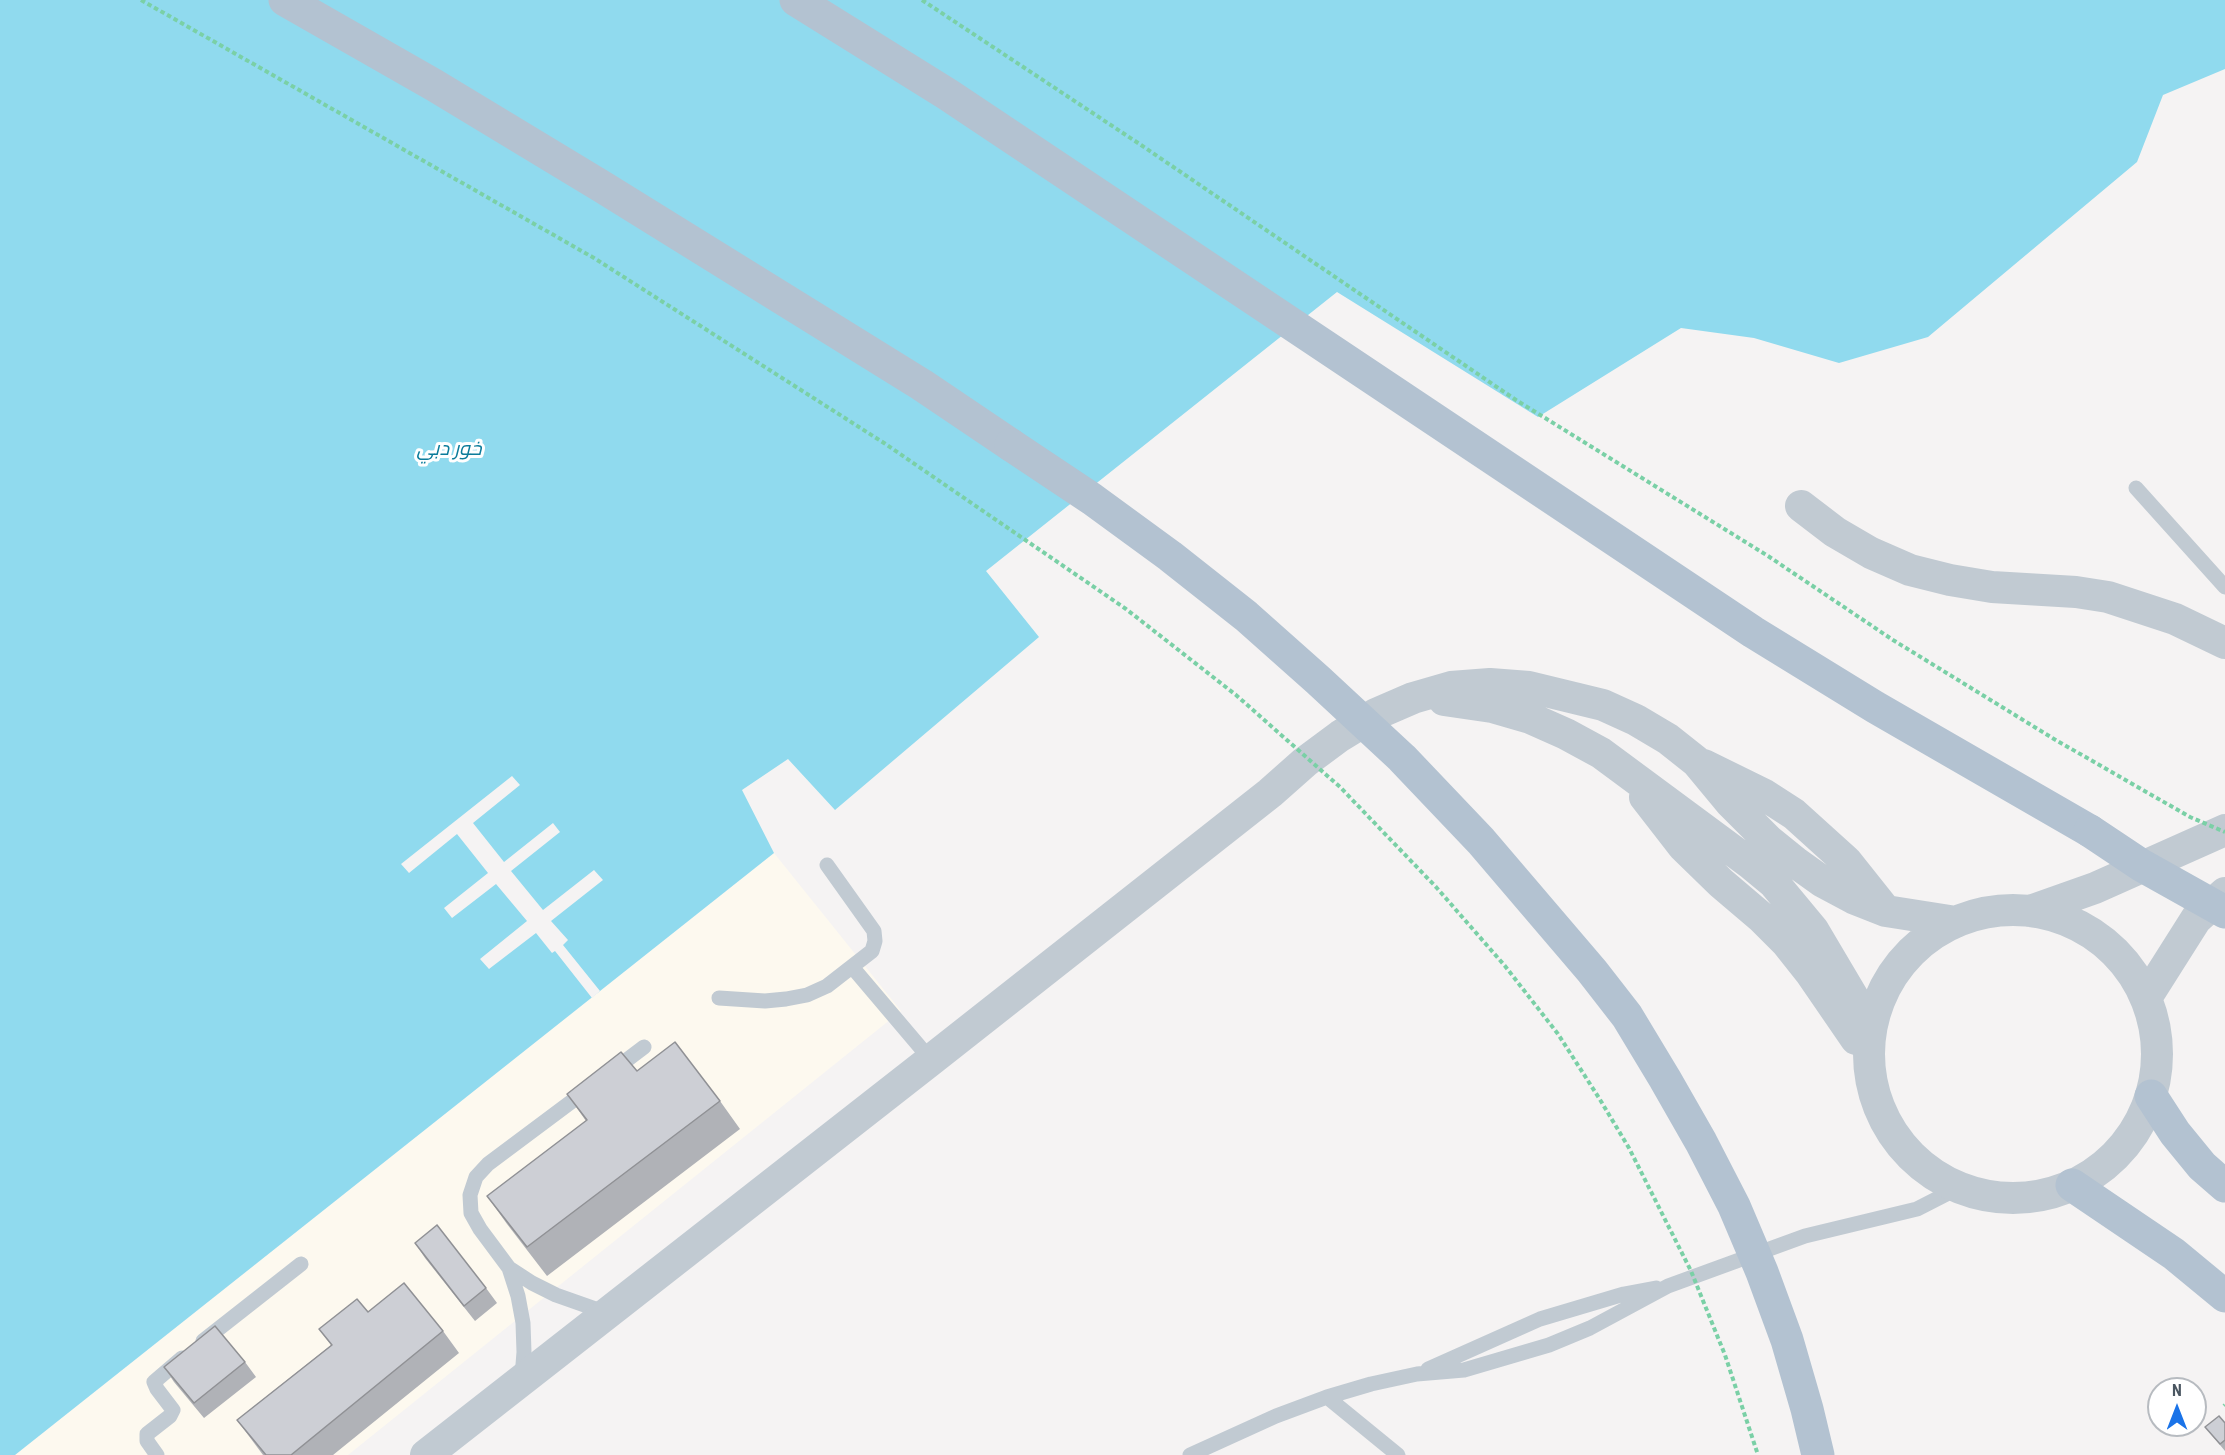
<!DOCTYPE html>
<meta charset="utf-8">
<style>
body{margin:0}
#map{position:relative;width:2225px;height:1455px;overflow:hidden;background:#f5f3f3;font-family:"Roboto Condensed",sans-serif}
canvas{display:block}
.north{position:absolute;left:2147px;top:1377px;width:60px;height:60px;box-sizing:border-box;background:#fff;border:2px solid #b7bbc0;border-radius:50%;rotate:0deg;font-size:16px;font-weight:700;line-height:24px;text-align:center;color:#4a5661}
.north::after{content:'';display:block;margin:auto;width:21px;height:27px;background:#1a73e8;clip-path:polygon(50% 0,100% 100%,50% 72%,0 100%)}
</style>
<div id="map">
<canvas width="2225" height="1455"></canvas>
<div class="north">N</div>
</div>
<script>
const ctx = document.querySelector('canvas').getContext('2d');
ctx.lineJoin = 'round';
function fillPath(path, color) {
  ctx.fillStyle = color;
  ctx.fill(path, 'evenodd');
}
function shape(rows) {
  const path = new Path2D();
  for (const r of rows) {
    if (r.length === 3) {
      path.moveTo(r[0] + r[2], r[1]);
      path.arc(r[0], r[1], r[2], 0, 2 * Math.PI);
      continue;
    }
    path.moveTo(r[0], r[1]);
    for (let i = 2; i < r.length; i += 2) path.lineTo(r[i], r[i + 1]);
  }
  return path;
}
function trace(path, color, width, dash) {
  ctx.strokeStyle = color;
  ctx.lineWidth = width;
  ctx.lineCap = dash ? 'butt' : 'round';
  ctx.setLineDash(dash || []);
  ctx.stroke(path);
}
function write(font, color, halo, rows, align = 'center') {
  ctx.font = font + ' "Roboto Condensed",Cairo,sans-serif';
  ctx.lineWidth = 6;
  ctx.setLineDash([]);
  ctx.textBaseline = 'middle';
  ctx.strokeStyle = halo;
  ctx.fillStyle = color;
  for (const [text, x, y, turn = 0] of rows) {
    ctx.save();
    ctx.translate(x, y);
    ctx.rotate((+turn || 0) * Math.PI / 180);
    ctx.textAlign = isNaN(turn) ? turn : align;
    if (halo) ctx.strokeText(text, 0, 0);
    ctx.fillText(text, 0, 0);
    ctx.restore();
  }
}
fillPath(shape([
 [774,853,901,1011,348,1455,15,1455]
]), '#fdf9ef');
fillPath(shape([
 [0,0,2225,0,2225,69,2163,95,2137,162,1928,337,1839,363,1754,338,1681,328,1538,417,1337,292,986,571,1039,637,835,810,788,759,742,790,774,853,15,1455,0,1455]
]), '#90daee');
fillPath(shape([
 [512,776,520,785,473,823,504,862,553,823,560,832,511,871,543,910,594,870,603,880,551,921,568,940,563,945,600,991,592,998,555,951,552,953,536,933,489,969,480,959,527,921,496,884,452,918,444,908,488,873,457,834,409,873,401,864]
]), '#f5f3f3');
trace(shape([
 [2224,1406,2225,1405]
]), '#7ad0a6', 4, [4.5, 3]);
trace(shape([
 [2136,488,2225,587],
 [853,968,931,1060],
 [719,998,765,1001,786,999,807,995,827,986,872,951,875,941,874,931,827,865],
 [611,1072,644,1047],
 [509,1268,532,1283,556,1295,607,1313],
 [203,1341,301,1264],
 [1428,1369,1540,1319,1624,1294,1656,1288],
 [522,1377,524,1352,523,1323,518,1296,509,1268,480,1229,471,1213,470,1195,476,1177,488,1164,587,1090],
 [1327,1397,1398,1455],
 [157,1455,147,1441,147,1434,170,1416,173,1410,157,1389,154,1382,182,1358],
 [1190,1455,1276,1416,1327,1397,1371,1384,1417,1374,1464,1370,1549,1345,1590,1328,1668,1286,1805,1236,1917,1209,1960,1187]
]), '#c1cad2', 15);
trace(shape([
 [1801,506,1835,532,1871,553,1910,570,1950,580,1992,587,2076,592,2108,597,2175,619,2225,643],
 [1444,700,1492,707,1530,718,1566,734,1601,753,1751,864,1774,883,1813,930,1871,1028],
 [1704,765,1763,794,1794,814,1846,861,1885,910],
 [1645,797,1683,846,1721,883,1761,917,1787,943,1810,972,1856,1039],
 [2013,1054,144],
 [2030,911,2095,888,2225,830],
 [2146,998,2196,919,2225,893],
 [426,1455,931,1060,1270,793,1305,762,1340,736,1376,714,1413,698,1451,687,1490,684,1529,687,1603,705,1636,720,1668,739,1697,762,1731,803,1769,841,1795,862,1823,882,1853,898,1886,911,1956,922]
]), '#c1cad2', 32);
trace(shape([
 [285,0,434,85,601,186,922,385,1011,445],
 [796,0,947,94,1753,632,1875,707,2090,831],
 [2151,1096,2175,1133,2202,1166,2225,1186],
 [2072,1185,2174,1254,2225,1296]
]), '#b3c2d1', 33);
trace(shape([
 [141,0,594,258,884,443,1126,609,1236,695,1340,787,1436,887,1505,966,1558,1034,1599,1098,1629,1148,1691,1271,1725,1355,1758,1455],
 [922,0,1141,145,1516,400,1768,556,1893,640,2054,739,2190,817,2225,832]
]), '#7ad0a6', 4, [4.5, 3]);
trace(shape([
 [1011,445,1092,499,1170,556,1246,616,1318,680,1402,758,1481,841,1592,971,1627,1016,1665,1079,1701,1142,1734,1206,1762,1272,1787,1340,1807,1409,1818,1455],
 [2090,831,2141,865,2225,912]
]), '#b3c2d1', 33);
fillPath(shape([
 [637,1071,720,1101,740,1129,547,1276,507,1224,487,1196,586,1121,567,1094],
 [415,1243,486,1288,497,1303,475,1321,425,1258],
 [319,1329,443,1331,459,1353,333,1455,263,1455,237,1420,331,1345],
 [245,1362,256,1377,204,1418,174,1382,164,1367],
 [2225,1423,2225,1451,2205,1427]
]), '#b0b2b7');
const building = shape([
 [675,1042,720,1101,527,1247,487,1196,587,1120,567,1094,621,1052,637,1071,675,1042],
 [437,1225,486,1288,464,1306,415,1243,437,1225],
 [404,1283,443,1331,291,1455,266,1455,237,1420,332,1345,319,1329,357,1299,368,1312,404,1283],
 [215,1326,245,1362,194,1403,164,1367,215,1326],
 [2219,1416,2225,1423,2225,1440,2220,1444,2205,1427,2219,1416]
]);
fillPath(building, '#cdcfd5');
trace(building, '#909195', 1.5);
write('italic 20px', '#0c7c9b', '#fff', [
 ["خور دبي",449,450]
]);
</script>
